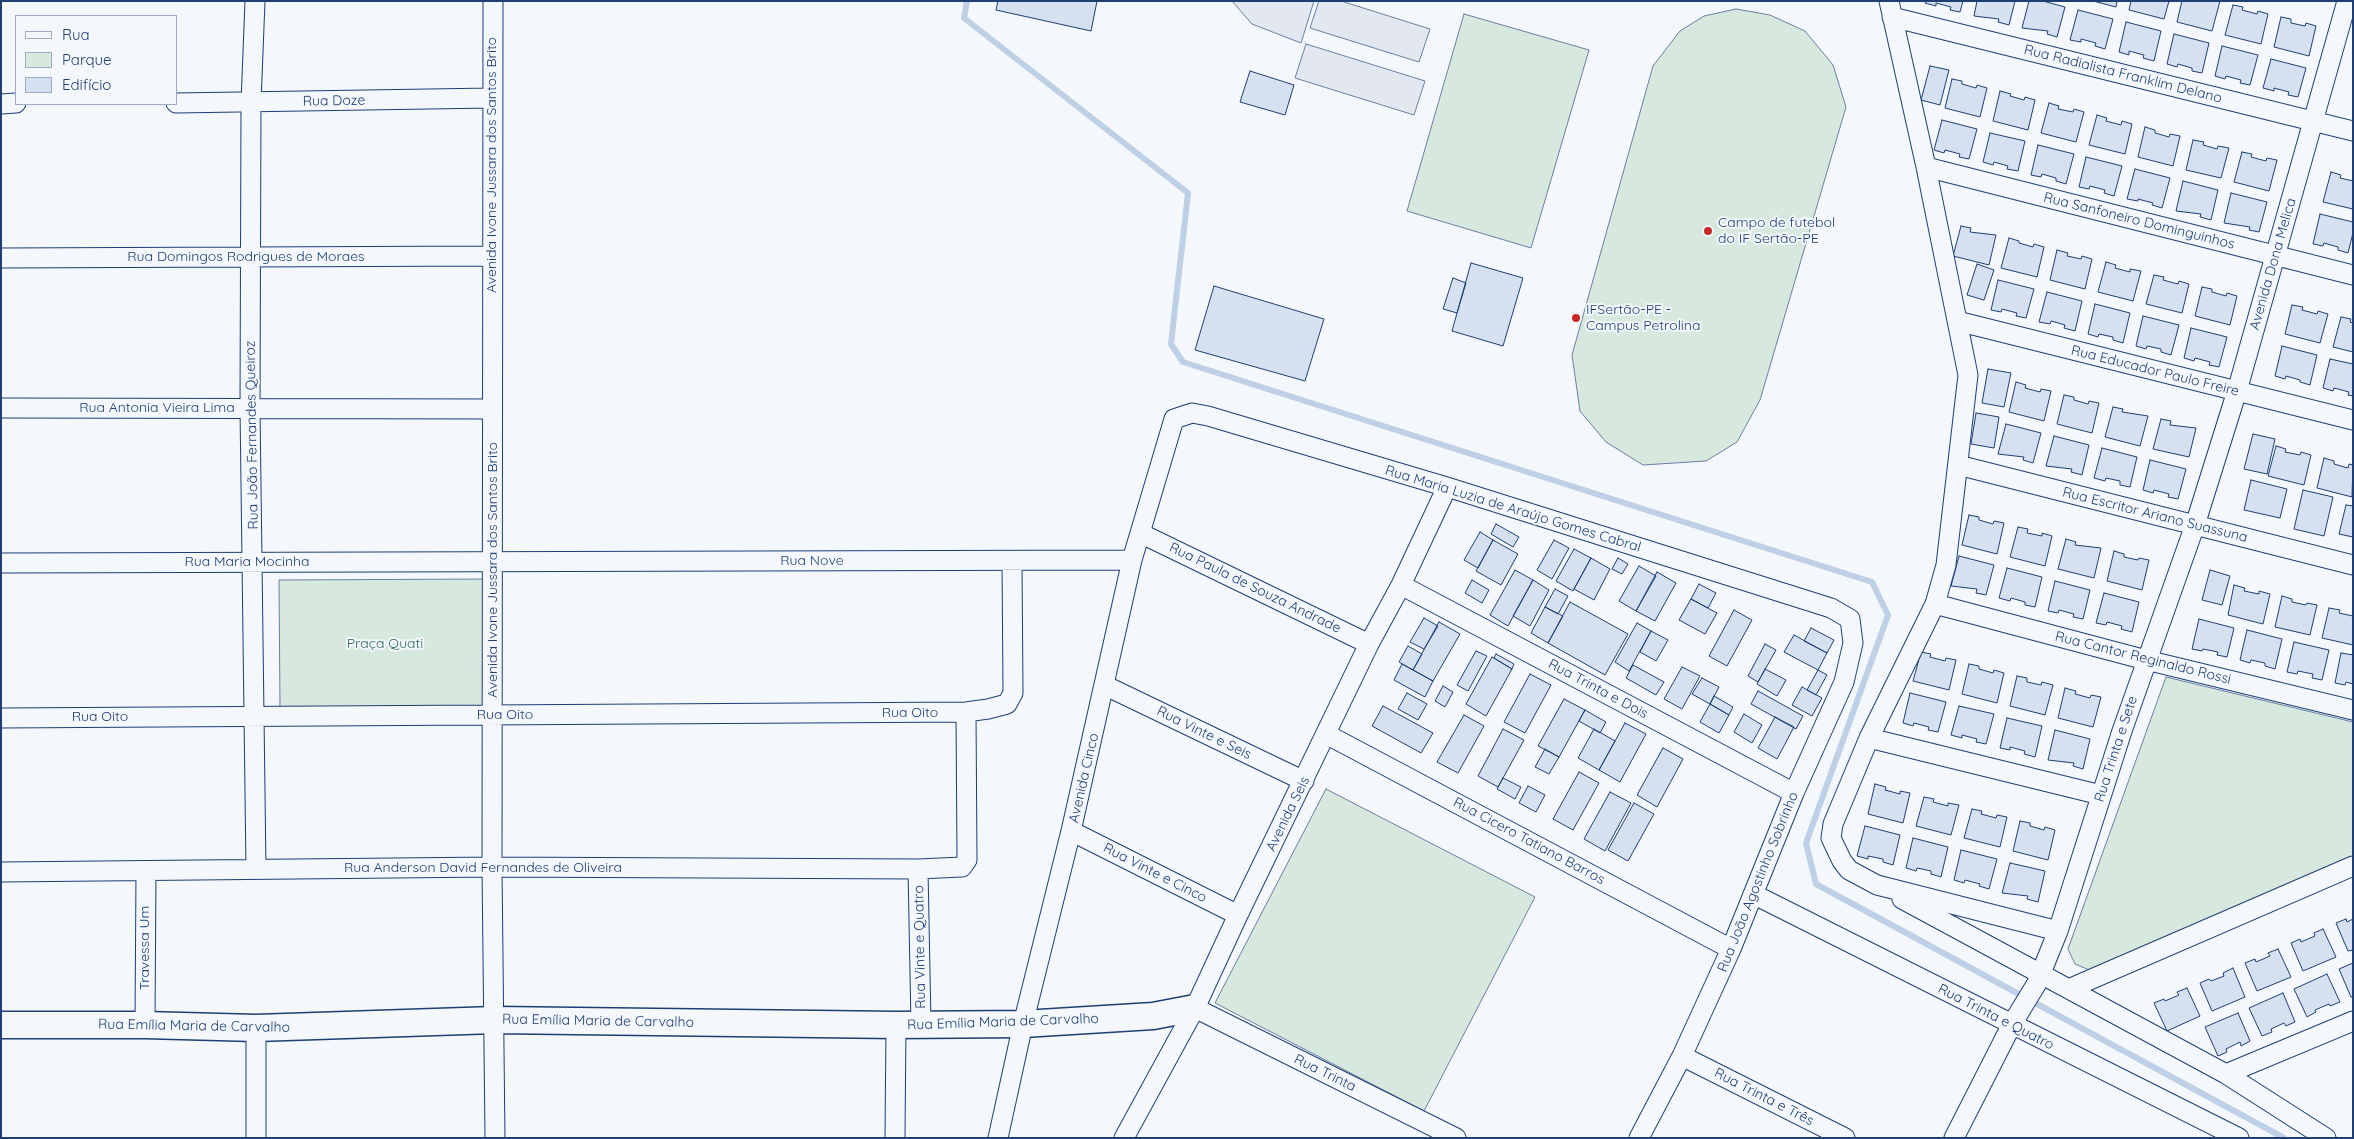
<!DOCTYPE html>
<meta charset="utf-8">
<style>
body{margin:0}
#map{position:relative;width:2354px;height:1139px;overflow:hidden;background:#f4f7fb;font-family:Quicksand,sans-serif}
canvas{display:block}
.frame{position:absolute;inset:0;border:2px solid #1d3f73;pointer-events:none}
.legend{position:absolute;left:15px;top:15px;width:162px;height:90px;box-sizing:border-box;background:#f4f7fb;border:1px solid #9eadc5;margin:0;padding:6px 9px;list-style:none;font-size:15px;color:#1d3f73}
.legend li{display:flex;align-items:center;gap:10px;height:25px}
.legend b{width:25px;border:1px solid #9eadc5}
</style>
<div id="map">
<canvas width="2354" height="1139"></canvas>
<div class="frame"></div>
<ul class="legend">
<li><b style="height:6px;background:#f4f7fb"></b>Rua</li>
<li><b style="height:14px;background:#d7e8df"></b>Parque</li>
<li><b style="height:14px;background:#d5e0f0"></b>Edifício</li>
</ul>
</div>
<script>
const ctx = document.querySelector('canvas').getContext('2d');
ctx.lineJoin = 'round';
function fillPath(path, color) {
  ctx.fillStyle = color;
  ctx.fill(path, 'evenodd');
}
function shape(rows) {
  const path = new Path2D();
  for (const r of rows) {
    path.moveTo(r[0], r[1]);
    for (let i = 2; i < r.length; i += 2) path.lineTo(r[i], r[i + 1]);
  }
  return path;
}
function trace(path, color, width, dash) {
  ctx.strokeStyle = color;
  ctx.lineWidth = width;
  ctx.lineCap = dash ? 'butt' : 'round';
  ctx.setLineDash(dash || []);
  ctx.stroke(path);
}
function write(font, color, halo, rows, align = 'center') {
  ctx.font = font + ' Quicksand,sans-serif';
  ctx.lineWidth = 4;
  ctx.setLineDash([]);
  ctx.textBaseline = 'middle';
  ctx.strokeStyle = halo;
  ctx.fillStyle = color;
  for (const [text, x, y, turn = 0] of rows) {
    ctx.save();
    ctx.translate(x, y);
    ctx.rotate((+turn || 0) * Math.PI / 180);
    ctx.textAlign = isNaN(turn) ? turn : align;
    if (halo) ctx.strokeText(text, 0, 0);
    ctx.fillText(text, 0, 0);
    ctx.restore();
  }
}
const green = shape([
 [1736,9,1770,15,1805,31,1833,65,1846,107,1760,400,1737,442,1706,461,1643,465,1606,442,1580,411,1572,355,1653,66,1680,31,1704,16,1736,9],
 [1464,14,1589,50,1531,248,1407,211,1464,14],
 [491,579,492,707,280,709,279,580,491,579],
 [2166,677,2353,722,2353,856,2094,972,2075,964,2068,949,2166,677],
 [1326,789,1535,897,1424,1111,1215,1003,1326,789]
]);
fillPath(green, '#d7e8df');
trace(green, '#687fa3', 1);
const parking = shape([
 [1232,1,1314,1,1301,43,1252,24,1232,1],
 [1319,1,1341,1,1430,29,1419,62,1310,28,1319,1],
 [1306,44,1425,81,1414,115,1295,78,1306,44]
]);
fillPath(parking, '#e3e8f0');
trace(parking, '#687fa3', 1);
trace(shape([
 [967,1,964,18,1188,193,1171,344,1183,362,1872,582,1888,615,1806,843,1816,884,2284,1138]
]), '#bed0e5', 6);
const building = shape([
 [998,1,1097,1,1091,31,996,10,998,1],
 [1926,1,1963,1,1960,12,1950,10,1951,7,1936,3,1936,6,1925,3,1926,1],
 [1977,1,2015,1,2009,25,1998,22,1999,19,1974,16,1977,1],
 [2029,1,2043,1,2065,7,2057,37,2047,34,2048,31,2022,28,2029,1],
 [2093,1,2117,1,2116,7,2093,1],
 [2131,1,2169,1,2164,19,2129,10,2131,1],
 [2182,1,2220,1,2212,31,2177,22,2182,1],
 [2233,5,2243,7,2242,10,2257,14,2258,11,2268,14,2261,44,2225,35,2233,5],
 [2078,10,2113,19,2105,49,2095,46,2096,43,2081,39,2081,42,2070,40,2078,10],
 [2281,17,2291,19,2291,23,2305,26,2306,23,2316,26,2309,56,2274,47,2281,17],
 [2126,22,2161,31,2154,61,2143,58,2144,55,2129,51,2129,55,2119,52,2126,22],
 [2174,34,2209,43,2202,73,2192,71,2192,68,2178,64,2177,67,2167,64,2174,34],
 [2222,46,2258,55,2250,85,2240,83,2241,80,2226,76,2225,79,2215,76,2222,46],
 [2271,59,2306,68,2298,97,2288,95,2289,92,2274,88,2274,91,2263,88,2271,59],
 [1930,66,1949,70,1940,105,1921,100,1930,66],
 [1250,71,1294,85,1285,115,1240,102,1250,71],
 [1952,79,1962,81,1962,84,1976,88,1977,85,1987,88,1980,117,1945,108,1952,79],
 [2000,91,2011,94,2010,96,2024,100,2025,97,2035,100,2028,130,1993,121,2000,91],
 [2049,103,2059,106,2058,109,2073,112,2074,109,2084,112,2076,142,2041,133,2049,103],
 [2097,115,2107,118,2106,121,2121,125,2122,121,2132,124,2125,154,2089,145,2097,115],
 [1942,120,1977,129,1969,159,1959,157,1960,154,1945,150,1944,153,1934,150,1942,120],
 [2145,127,2155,130,2155,133,2169,137,2170,134,2180,136,2173,166,2138,157,2145,127],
 [1990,133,2025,141,2018,171,2007,169,2008,166,1994,162,1993,165,1983,162,1990,133],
 [2193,140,2204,142,2203,145,2217,149,2218,146,2229,148,2221,178,2186,170,2193,140],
 [2038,145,2074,154,2066,184,2056,181,2056,178,2042,174,2041,177,2031,175,2038,145],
 [2242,152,2252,154,2251,157,2266,161,2267,158,2277,160,2269,191,2234,182,2242,152],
 [2086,157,2122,166,2114,196,2104,193,2105,190,2090,186,2089,189,2079,187,2086,157],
 [2135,169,2170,178,2162,208,2152,205,2153,203,2138,199,2138,201,2127,199,2135,169],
 [2331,172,2341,175,2340,178,2353,181,2353,209,2323,202,2331,172],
 [2183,181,2218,190,2211,220,2200,217,2201,214,2176,211,2183,181],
 [2231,193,2267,202,2259,232,2249,230,2250,227,2224,223,2231,193],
 [2320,214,2353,222,2353,233,2348,253,2338,250,2338,247,2324,243,2323,246,2313,244,2320,214],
 [1961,226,1971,228,1970,232,1996,235,1989,265,1953,256,1961,226],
 [2009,238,2019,241,2019,243,2033,247,2034,244,2044,247,2037,277,2001,268,2009,238],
 [2057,250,2068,253,2067,256,2081,259,2082,256,2092,259,2085,289,2050,280,2057,250],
 [2106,262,2116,265,2115,268,2130,272,2130,269,2141,271,2133,301,2098,292,2106,262],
 [1471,263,1523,278,1503,346,1452,331,1471,263],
 [1977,264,1994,270,1984,300,1967,295,1977,264],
 [2154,275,2164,277,2163,280,2178,284,2179,281,2189,284,2182,313,2146,304,2154,275],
 [1453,278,1466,283,1457,313,1443,309,1453,278],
 [1998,280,2034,289,2026,318,2016,316,2017,313,2002,309,2001,312,1991,310,1998,280],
 [1214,286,1324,319,1305,381,1195,350,1214,286],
 [2202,287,2212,289,2212,292,2226,296,2227,293,2237,296,2230,325,2195,316,2202,287],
 [2047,292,2082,301,2075,331,2064,328,2065,325,2051,321,2050,324,2039,322,2047,292],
 [2095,304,2130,313,2123,343,2113,340,2113,337,2099,334,2098,337,2088,334,2095,304],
 [2292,305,2303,307,2302,310,2317,314,2318,311,2328,314,2320,343,2285,334,2292,305],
 [2143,316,2179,325,2171,355,2161,352,2161,349,2147,346,2146,349,2136,346,2143,316],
 [2341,317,2351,319,2350,322,2353,323,2353,352,2333,347,2341,317],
 [2191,328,2227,337,2219,367,2209,365,2210,362,2195,358,2194,361,2184,358,2191,328],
 [2282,346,2317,355,2310,385,2300,382,2300,380,2286,376,2285,379,2275,376,2282,346],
 [2330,359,2353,364,2353,396,2348,395,2349,392,2334,388,2333,391,2323,388,2330,359],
 [1988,369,2011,373,2004,407,1982,403,1988,369],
 [2016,382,2026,385,2025,388,2040,392,2041,389,2051,391,2044,421,2009,412,2016,382],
 [2064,395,2074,397,2074,400,2088,404,2089,401,2099,403,2092,433,2057,424,2064,395],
 [2113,407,2123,409,2122,412,2148,416,2140,446,2105,437,2113,407],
 [1976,413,1999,417,1994,448,1971,444,1976,413],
 [2161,419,2171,421,2170,425,2196,428,2189,457,2153,449,2161,419],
 [2006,424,2041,433,2033,463,2023,460,2024,457,1998,454,2006,424],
 [2253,434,2275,439,2267,474,2244,469,2253,434],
 [2054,436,2089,445,2082,475,2071,472,2072,469,2046,466,2054,436],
 [2276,446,2286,449,2285,452,2300,455,2301,452,2311,455,2304,485,2268,476,2276,446],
 [2102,448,2137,457,2130,487,2120,485,2120,481,2106,478,2105,481,2094,478,2102,448],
 [2324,458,2334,461,2334,464,2348,468,2349,464,2353,465,2352,497,2317,488,2324,458],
 [2150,460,2186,469,2178,499,2168,497,2169,494,2154,490,2153,493,2143,490,2150,460],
 [2251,480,2287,489,2280,518,2244,510,2251,480],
 [2303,490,2333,497,2324,536,2294,529,2303,490],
 [2346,505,2353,506,2353,537,2339,534,2346,505],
 [1969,515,1979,517,1979,520,1993,524,1994,521,2004,523,1997,554,1962,545,1969,515],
 [1496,524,1519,537,1513,547,1491,534,1496,524],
 [2018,527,2028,529,2027,533,2042,536,2042,533,2052,536,2045,566,2010,557,2018,527],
 [1480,532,1493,540,1478,568,1464,560,1480,532],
 [2066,539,2076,542,2075,545,2101,548,2094,578,2058,569,2066,539],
 [1493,540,1518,554,1501,585,1476,571,1493,540],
 [1554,540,1569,548,1552,579,1537,570,1554,540],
 [1574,549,1591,558,1573,591,1556,581,1574,549],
 [2114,551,2124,554,2124,557,2138,560,2139,558,2149,560,2142,590,2107,581,2114,551],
 [1959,556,1994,565,1986,595,1976,593,1977,589,1951,586,1959,556],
 [1591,558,1610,569,1594,600,1574,589,1591,558],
 [1618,558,1628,564,1622,574,1612,569,1618,558],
 [1639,566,1656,576,1636,611,1619,601,1639,566],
 [2007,568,2042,577,2035,607,2025,605,2025,602,2011,598,2010,601,1999,598,2007,568],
 [1515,570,1533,580,1508,626,1490,615,1515,570],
 [2210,570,2230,576,2222,605,2202,600,2210,570],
 [1657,572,1676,583,1655,621,1636,611,1657,572],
 [1472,580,1489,590,1482,603,1465,593,1472,580],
 [1533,580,1549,590,1530,626,1513,616,1533,580],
 [2055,581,2090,590,2083,619,2073,617,2074,614,2059,610,2058,613,2048,611,2055,581],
 [1699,584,1716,593,1708,608,1691,599,1699,584],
 [2234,585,2245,588,2244,591,2259,594,2259,591,2270,594,2263,624,2228,615,2234,585],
 [1555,589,1568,596,1558,614,1545,607,1555,589],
 [2104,593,2139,602,2132,632,2121,629,2122,626,2107,622,2106,625,2096,623,2104,593],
 [2282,596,2292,599,2292,602,2306,605,2307,603,2317,605,2310,635,2275,627,2282,596],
 [1691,599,1717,613,1705,634,1679,620,1691,599],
 [1570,602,1628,634,1605,675,1548,643,1570,602],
 [1545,607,1563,616,1548,643,1531,633,1545,607],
 [2329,608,2340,610,2339,613,2353,616,2353,645,2322,638,2329,608],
 [1734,610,1752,620,1727,666,1709,656,1734,610],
 [1424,618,1438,626,1424,649,1410,642,1424,618],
 [2199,619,2234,628,2227,657,2217,655,2218,652,2203,649,2202,651,2192,649,2199,619],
 [1439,622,1460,634,1433,681,1413,670,1439,622],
 [1637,623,1651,631,1629,671,1615,662,1637,623],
 [1811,628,1834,640,1827,653,1804,641,1811,628],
 [2247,630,2282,639,2275,669,2265,666,2265,663,2251,660,2250,663,2240,660,2247,630],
 [1651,631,1668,640,1656,661,1640,652,1651,631],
 [1794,635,1827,653,1818,670,1784,652,1794,635],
 [2294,642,2329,650,2322,680,2312,678,2313,674,2298,671,2297,674,2287,672,2294,642],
 [1765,644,1776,650,1758,682,1748,676,1765,644],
 [1408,646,1422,654,1413,670,1399,662,1408,646],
 [1476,651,1487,656,1468,691,1457,685,1476,651],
 [1921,652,1931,654,1930,657,1945,661,1946,658,1956,660,1949,690,1913,681,1921,652],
 [2341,653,2353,655,2353,684,2346,682,2345,685,2335,683,2341,653],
 [1496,654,1514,664,1512,669,1494,658,1496,654],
 [1492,657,1512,669,1486,716,1466,704,1492,657],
 [1402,664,1433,681,1425,697,1394,680,1402,664],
 [1969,664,1979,666,1979,669,1993,673,1994,670,2004,673,1997,703,1962,694,1969,664],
 [1633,665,1664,682,1656,695,1626,678,1633,665],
 [1682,667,1700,676,1682,709,1664,699,1682,667],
 [1765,669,1786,680,1777,696,1757,684,1765,669],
 [1818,670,1827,675,1816,695,1807,690,1818,670],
 [1530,674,1551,685,1525,733,1504,722,1530,674],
 [2017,676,2027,678,2027,682,2041,685,2042,682,2053,685,2045,715,2010,706,2017,676],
 [1702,678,1719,687,1710,704,1692,694,1702,678],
 [1443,686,1453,692,1445,707,1435,701,1443,686],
 [1802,687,1822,698,1812,716,1792,705,1802,687],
 [2065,688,2076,691,2075,694,2090,698,2091,695,2101,697,2093,727,2058,718,2065,688],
 [1758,691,1803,716,1796,729,1751,704,1758,691],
 [1407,693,1427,704,1418,720,1398,709,1407,693],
 [1910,693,1946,702,1938,732,1928,730,1929,727,1914,723,1913,726,1903,723,1910,693],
 [1714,696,1733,707,1729,715,1710,704,1714,696],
 [1564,699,1585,710,1559,757,1538,746,1564,699],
 [1710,704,1729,715,1719,733,1700,722,1710,704],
 [1383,706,1433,733,1421,753,1372,726,1383,706],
 [1959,706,1994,714,1986,744,1976,742,1977,739,1962,735,1962,738,1951,735,1959,706],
 [1585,710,1606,722,1600,733,1579,721,1585,710],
 [1744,714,1762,725,1752,743,1734,732,1744,714],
 [1464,715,1484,726,1458,773,1437,762,1464,715],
 [1775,717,1794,727,1777,759,1758,748,1775,717],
 [2007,718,2042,726,2035,757,2024,754,2025,751,2010,747,2010,750,2000,748,2007,718],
 [1625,723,1646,734,1620,782,1599,770,1625,723],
 [1503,729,1524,740,1498,787,1478,776,1503,729],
 [1594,729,1615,741,1599,770,1578,758,1594,729],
 [2055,730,2090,739,2083,769,2073,766,2074,763,2048,760,2055,730],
 [1663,748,1683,759,1657,807,1637,795,1663,748],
 [1545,749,1559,757,1549,774,1535,767,1545,749],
 [1579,772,1599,783,1573,830,1553,819,1579,772],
 [1503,778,1521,787,1515,799,1497,789,1503,778],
 [1875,784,1886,787,1885,790,1900,794,1900,791,1910,793,1903,823,1868,814,1875,784],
 [1528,786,1545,795,1536,812,1519,803,1528,786],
 [1610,792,1631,803,1605,851,1584,839,1610,792],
 [1924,797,1934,799,1933,802,1948,806,1948,803,1959,805,1951,835,1916,826,1924,797],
 [1634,803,1654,814,1628,861,1608,850,1634,803],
 [1972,809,1982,811,1981,814,1996,818,1997,815,2007,817,2000,847,1964,838,1972,809],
 [2020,821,2030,823,2030,826,2044,830,2045,827,2055,830,2048,860,2013,851,2020,821],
 [1865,826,1900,835,1893,865,1883,862,1883,859,1868,856,1868,859,1857,856,1865,826],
 [1913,838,1948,847,1941,877,1931,874,1931,871,1917,868,1916,871,1906,868,1913,838],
 [1961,850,1997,859,1989,889,1979,886,1980,884,1965,880,1964,883,1954,880,1961,850],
 [2010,863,2045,871,2038,902,2027,899,2028,896,2002,893,2010,863],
 [2346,919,2347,922,2353,919,2353,950,2348,951,2336,923,2346,919],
 [2323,929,2336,957,2303,971,2291,943,2300,939,2301,942,2315,936,2314,933,2323,929],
 [2278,949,2291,977,2257,991,2245,963,2255,959,2256,962,2270,956,2268,953,2278,949],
 [2353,963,2353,997,2351,997,2339,969,2353,963],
 [2233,968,2245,997,2212,1011,2200,983,2209,979,2211,981,2224,976,2223,973,2233,968],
 [2327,974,2340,1002,2330,1006,2329,1004,2315,1010,2316,1012,2307,1017,2294,989,2327,974],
 [2187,988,2200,1016,2167,1031,2154,1003,2164,999,2165,1001,2179,995,2177,992,2187,988],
 [2283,993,2295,1022,2286,1026,2284,1023,2271,1029,2272,1032,2262,1036,2249,1008,2283,993],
 [2238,1013,2250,1041,2241,1046,2240,1042,2226,1049,2227,1052,2218,1056,2205,1027,2238,1013]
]);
fillPath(building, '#d5e0f0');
trace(building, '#1d3f73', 1);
const street = shape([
 [255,1,251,103,250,408,256,869],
 [493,1,492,867,495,1138],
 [1889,1,1926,167,1968,375,1946,565,1935,604,1869,738,1833,824,1831,838,1842,861,1849,870,1877,885,2058,931],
 [1892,17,2353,131],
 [176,103,492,98],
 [1,104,16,103],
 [1926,167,2353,275],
 [1,258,491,256],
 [1957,321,2353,420],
 [1,408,492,409],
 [1958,465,2353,565],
 [1140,533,1369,644],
 [1,563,1132,560],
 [1401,585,1794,793],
 [1935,604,2146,660,2353,710],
 [1104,685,1304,781],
 [1,718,966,712,988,709,1007,704,1013,693,1012,561],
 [1326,734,1731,949],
 [1869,738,2101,795],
 [1071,831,1238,915],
 [918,869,921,1025],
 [1,872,492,867,918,869,962,867,967,860,966,712],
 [1755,895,2239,1138],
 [1902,899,2226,1074,2326,1138],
 [2071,988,2353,866],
 [1195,1008,1456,1138],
 [145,1025,146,871],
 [1682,1056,1845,1138],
 [2226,1074,2353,1021],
 [256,1138,256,1028],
 [895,1138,896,1025],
 [998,1138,1023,1024,1071,831,1132,560,1174,419,1192,413,1208,416,1447,487,1831,608,1850,619,1853,643,1844,682,1794,793,1731,949,1682,1056,1639,1138],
 [1124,1138,1195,1008,1238,915,1369,644,1401,585,1447,487],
 [1954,1138,2012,1024,2037,983,2058,931,2122,731,2195,525,2237,391,2347,1]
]);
const secondary = shape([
 [1,1025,145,1025,256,1028,495,1020,896,1025,1023,1024,1153,1016,1195,1008]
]);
trace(street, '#1d3f73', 21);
trace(secondary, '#1d3f73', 29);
trace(street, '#f4f7fb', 19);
trace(secondary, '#f4f7fb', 26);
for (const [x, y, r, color] of [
 [1708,231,5,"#c62828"],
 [1576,318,5,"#c62828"]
]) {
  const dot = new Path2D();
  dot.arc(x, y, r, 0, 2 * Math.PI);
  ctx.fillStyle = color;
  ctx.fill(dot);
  trace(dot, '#f4f7fb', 2);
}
write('14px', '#1d3f73', '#f4f7fb', [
 ["Rua Radialista Franklim Delano",2123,74,14],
 ["Rua Doze",334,101,-1],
 ["Avenida Ivone Jussara dos Santos Brito",492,165,-90],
 ["Rua Sanfoneiro Dominguinhos",2139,221,14],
 ["Rua Domingos Rodrigues de Moraes",246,257],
 ["Avenida Dona Melica",2273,264,-74],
 ["Rua Educador Paulo Freire",2155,371,14],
 ["Rua Antonia Vieira Lima",157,408],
 ["Rua João Fernandes Queiroz",252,435,-91],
 ["Rua Maria Luzia de Araújo Gomes Cabral",1513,509,17],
 ["Rua Escritor Ariano Suassuna",2155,515,14],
 ["Rua Nove",812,561],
 ["Rua Maria Mocinha",247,562],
 ["Avenida Ivone Jussara dos Santos Brito",493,570,-90],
 ["Rua Paula de Souza Andrade",1255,588,26],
 ["Rua Cantor Reginaldo Rossi",2143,658,14],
 ["Rua Trinta e Dois",1598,689,28],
 ["Rua Oito",910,713],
 ["Rua Oito",505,715],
 ["Rua Oito",100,717],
 ["Rua Vinte e Seis",1204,733,26],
 ["Rua Trinta e Sete",2116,749,-72],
 ["Avenida Cinco",1084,778,-77],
 ["Avenida Seis",1288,814,-64],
 ["Rua Cicero Tatiano Barros",1529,841,28],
 ["Rua Anderson David Fernandes de Oliveira",483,868],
 ["Rua Vinte e Cinco",1155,873,27],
 ["Rua João Agostinho Sobrinho",1758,882,-68],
 ["Rua Vinte e Quatro",920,947,-91],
 ["Travessa Um",145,948,-90],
 ["Rua Trinta e Quatro",1996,1017,27],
 ["Rua Emília Maria de Carvalho",598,1021,1],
 ["Rua Emília Maria de Carvalho",1003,1022,-2],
 ["Rua Emília Maria de Carvalho",194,1026,1],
 ["Rua Trinta",1325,1073,26],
 ["Rua Trinta e Três",1764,1097,27]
]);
write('14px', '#1d3f73', '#f4f7fb', [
 ["Campo de futebol",1718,223],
 ["do IF Sertão-PE",1718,239],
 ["IFSertão-PE -",1586,310],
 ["Campus Petrolina",1586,326]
], 'left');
write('14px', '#2c6c60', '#f4f7fb', [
 ["Praça Quati",385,644]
]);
</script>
